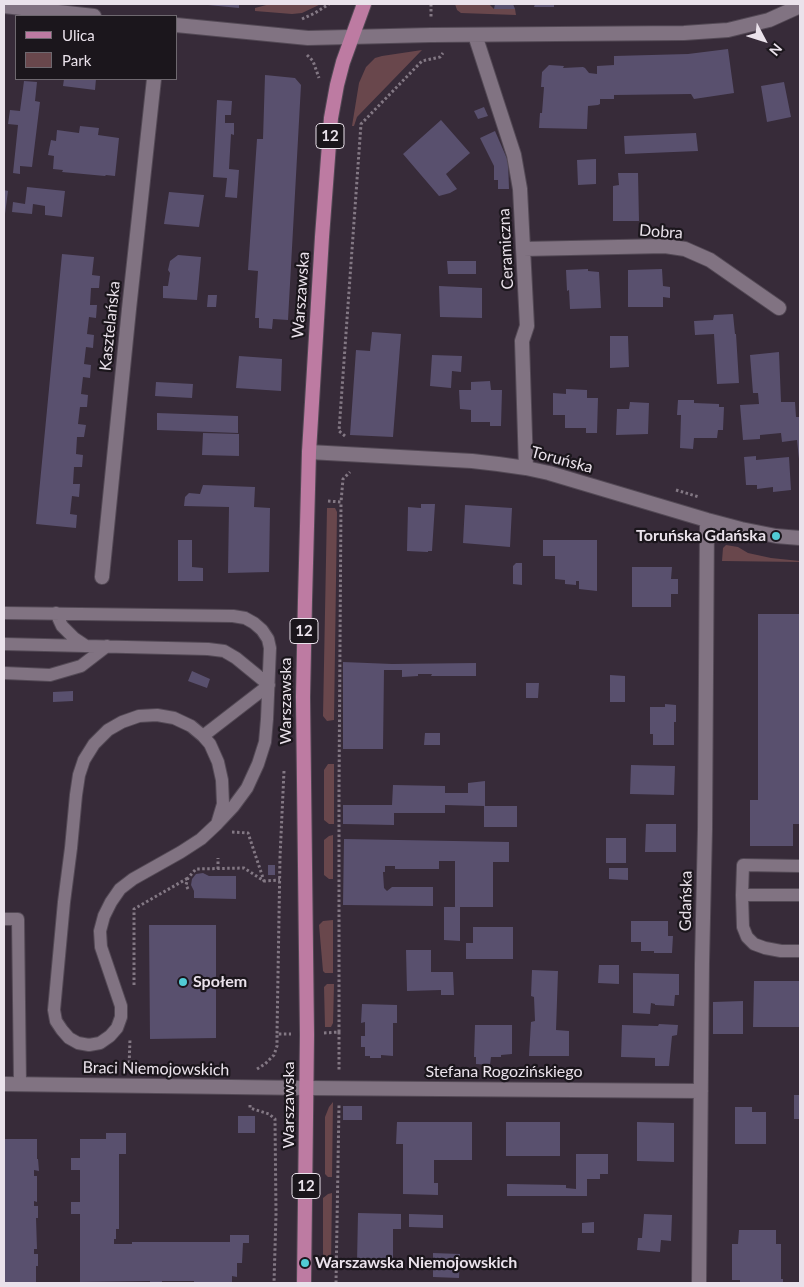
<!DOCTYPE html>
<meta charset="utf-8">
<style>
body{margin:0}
#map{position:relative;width:804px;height:1287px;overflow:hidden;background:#372b39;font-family:Lato,sans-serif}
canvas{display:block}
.frame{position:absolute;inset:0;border:5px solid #eae2eb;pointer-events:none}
.legend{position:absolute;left:15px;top:15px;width:162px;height:65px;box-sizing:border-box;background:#1b161c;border:1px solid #6e686f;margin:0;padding:6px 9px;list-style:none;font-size:15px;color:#eae2eb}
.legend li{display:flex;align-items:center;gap:10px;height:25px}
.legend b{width:25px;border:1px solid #6e686f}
.north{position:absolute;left:739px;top:15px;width:50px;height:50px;-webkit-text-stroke:4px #1b161c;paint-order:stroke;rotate:130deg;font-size:14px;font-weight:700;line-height:20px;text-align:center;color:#eae2eb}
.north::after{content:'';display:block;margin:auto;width:18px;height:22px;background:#eae2eb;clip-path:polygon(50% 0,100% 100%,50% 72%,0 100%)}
</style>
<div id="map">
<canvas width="804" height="1287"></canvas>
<div class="frame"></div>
<ul class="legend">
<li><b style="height:6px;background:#bd7ba2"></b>Ulica</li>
<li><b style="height:14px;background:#69474c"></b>Park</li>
</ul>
<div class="north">N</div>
</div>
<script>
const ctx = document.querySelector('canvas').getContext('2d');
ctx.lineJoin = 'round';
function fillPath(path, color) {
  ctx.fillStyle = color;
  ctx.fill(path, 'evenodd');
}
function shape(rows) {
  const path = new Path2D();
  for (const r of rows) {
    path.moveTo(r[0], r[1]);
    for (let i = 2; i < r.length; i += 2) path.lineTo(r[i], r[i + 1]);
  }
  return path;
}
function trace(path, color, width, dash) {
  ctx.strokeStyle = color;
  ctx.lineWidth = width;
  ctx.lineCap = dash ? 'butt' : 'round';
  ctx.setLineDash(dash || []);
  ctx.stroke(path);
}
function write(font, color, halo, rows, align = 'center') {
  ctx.font = font + ' Lato,sans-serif';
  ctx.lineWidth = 4.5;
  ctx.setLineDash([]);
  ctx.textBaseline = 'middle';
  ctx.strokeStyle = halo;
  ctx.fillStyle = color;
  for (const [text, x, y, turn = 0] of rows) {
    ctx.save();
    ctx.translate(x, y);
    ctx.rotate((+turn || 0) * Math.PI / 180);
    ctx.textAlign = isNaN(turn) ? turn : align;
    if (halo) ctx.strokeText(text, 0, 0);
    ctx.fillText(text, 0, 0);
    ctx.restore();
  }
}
fillPath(shape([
 [270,4,321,4,302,13,292,14,255,11,255,8],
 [455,4,489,4,494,9,515,9,516,15,461,13,457,10],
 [422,50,357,117,354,126,352,126,359,83,366,67,375,58,382,56],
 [327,508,335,508,337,512,334,720,327,721,323,716],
 [726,545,738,547,748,553,771,558,800,561,800,562,722,561,723,548],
 [328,764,334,764,334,824,329,824,324,820,324,770],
 [333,835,333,879,329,879,324,875,324,840,329,836],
 [333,920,333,973,325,973,323,971,319,925,323,921],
 [327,984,334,984,333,1023,331,1027,325,1027,324,987],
 [333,1102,332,1177,328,1177,325,1174,325,1117,329,1107],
 [332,1193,331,1266,327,1266,323,1262,323,1198,328,1194]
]), '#69474c');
fillPath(shape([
 [208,4,239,4,239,8,208,5],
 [495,4,513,4,515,9,494,9],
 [535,4,554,4,554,7,534,7],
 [728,49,734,93,694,99,691,94,614,95,614,99,600,99,600,104,598,105,588,106,587,129,539,128,540,113,542,113,544,87,541,87,542,72,549,65,564,66,563,68,583,67,585,68,589,73,597,74,597,66,614,65,614,56,688,54],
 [265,75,295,78,301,85,288,320,273,319,272,329,259,328,259,318,255,318,258,271,248,270,257,139,263,139],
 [64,79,96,79,95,90,63,86],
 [24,81,37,82,35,101,40,102,32,167,20,166,20,174,13,173,18,125,8,124,10,110,20,111],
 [784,82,791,117,767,122,761,86],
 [217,100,232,101,231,115,225,115,225,123,234,123,234,135,231,134,229,169,239,170,237,198,225,197,227,178,213,177],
 [484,107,488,116,478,119,474,111],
 [441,120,470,153,446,174,457,189,450,193,439,196,403,154],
 [80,126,99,128,98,135,119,138,115,176,106,175,105,176,62,172,63,170,53,169,54,156,48,155,51,140,56,141,57,130,79,133],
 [495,131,508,161,509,189,498,189,498,180,494,180,494,166,480,138],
 [696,133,698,151,625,154,624,136],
 [596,159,596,184,578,185,577,160],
 [618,173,638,173,639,221,613,221,613,186,619,185],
 [27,187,65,191,62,217,45,215,45,206,33,204,32,214,12,212,13,202,25,204],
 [4,190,8,191,5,214,4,214],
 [169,192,204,195,199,227,164,224],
 [62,254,94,257,92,275,100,276,99,288,91,288,90,305,97,305,96,318,89,317,87,334,94,335,93,348,86,347,84,364,91,365,90,378,83,377,81,394,88,395,87,407,80,407,78,424,86,425,84,437,77,437,76,454,83,455,82,467,74,467,73,484,80,484,79,497,72,496,70,514,77,515,76,528,36,524],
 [178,255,201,257,197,300,163,298,163,286,168,286,170,273,168,270,170,261],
 [447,261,476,261,476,274,448,274],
 [588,269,588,271,599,272,601,308,570,309,569,290,567,291,566,270],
 [662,269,663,286,670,287,670,298,663,297,663,307,628,307,628,270],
 [439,286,482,288,482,318,440,317],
 [208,295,217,295,216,307,207,307],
 [733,314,735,334,736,334,739,383,717,384,714,334,695,335,694,321,713,320,714,315],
 [372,332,401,334,393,437,350,435,356,350,370,351],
 [610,336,628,336,629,367,610,368],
 [779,352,781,402,795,402,796,417,800,417,800,459,799,459,797,440,782,442,781,433,760,435,760,439,743,440,740,405,759,404,758,393,753,393,750,355],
 [432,355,462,356,461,372,452,371,451,388,430,386],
 [239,356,282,359,281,391,236,388],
 [490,381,491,390,502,390,501,426,490,426,490,422,471,422,471,410,460,409,459,390,471,390,471,382],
 [156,382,193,384,192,398,155,396],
 [566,389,587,390,587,398,598,398,597,433,586,433,586,428,565,428,565,415,553,415,553,393,566,394],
 [678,400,694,400,694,403,719,404,719,407,724,407,723,430,718,430,717,438,694,438,693,449,680,448,681,415,677,415],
 [630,402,649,403,648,434,616,435,617,409,629,409],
 [157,413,238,416,238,433,157,430],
 [203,433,239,434,239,456,202,455],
 [756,456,756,460,789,457,791,490,773,492,773,487,757,489,757,485,746,485,744,457],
 [203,485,255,487,254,507,270,508,269,572,228,573,229,507,184,506,185,497,189,493,200,494],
 [421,504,435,504,432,551,428,551,428,552,407,551,408,507,421,508],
 [465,505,512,508,510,547,463,543],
 [178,540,192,540,192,567,203,568,203,581,178,581],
 [543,540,597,540,597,591,579,589,579,581,576,581,576,585,565,584,565,580,555,579,555,556,543,556],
 [516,563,522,563,522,585,513,584,513,566],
 [632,567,672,567,671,579,678,579,678,594,671,594,671,607,632,607],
 [758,614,800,614,800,824,793,824,793,846,750,846,750,800,758,800],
 [343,662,392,664,476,663,476,676,431,676,432,674,418,674,418,676,402,677,402,670,384,670,383,749,343,749],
 [192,671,210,679,207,688,188,681],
 [610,675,625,676,625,702,610,702],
 [526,683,539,683,538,698,526,698],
 [73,691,73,701,53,702,53,692],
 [665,704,676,705,676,722,674,722,674,745,653,745,653,734,650,734,650,707,665,707],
 [425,733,440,733,440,745,424,745],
 [631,765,675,766,674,795,630,794],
 [485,781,485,806,517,806,517,827,484,827,484,806,445,805,445,813,394,813,394,825,343,824,343,805,392,805,393,785,445,786,445,793,468,793,468,783],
 [646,824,676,824,676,852,645,852],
 [606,838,626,838,626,863,606,863],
 [344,839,509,842,509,862,493,862,493,907,460,907,460,941,444,940,444,907,455,907,455,861,439,861,439,869,395,869,395,866,385,866,385,872,383,872,384,888,387,891,392,887,433,887,433,906,343,905],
 [268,865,275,865,275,875,268,875],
 [609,868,628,868,628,880,609,879],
 [203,873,209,876,236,876,236,899,194,898,194,891,191,885,192,879,196,874],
 [631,921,668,921,668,936,673,936,672,953,654,953,654,951,641,951,641,942,631,942],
 [149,925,216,925,216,1038,150,1039],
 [473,927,513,927,513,959,466,959,466,943,473,943],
 [406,950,431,950,431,972,453,972,454,995,441,995,441,990,407,991],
 [599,965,619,965,619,984,598,983],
 [532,970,558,971,556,1030,569,1031,569,1056,529,1056,531,1022,535,1021,534,997,531,996],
 [633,973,679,974,679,995,675,995,674,1006,655,1005,655,1004,651,1003,650,1014,633,1013],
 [754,981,800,981,800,1027,753,1027],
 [743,1001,743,1034,713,1034,713,1002],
 [362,1004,397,1005,397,1023,393,1023,393,1056,381,1055,381,1058,370,1058,370,1056,365,1056,365,1047,361,1047,361,1036,365,1036,365,1022,361,1023],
 [659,1024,678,1025,677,1035,672,1036,669,1066,655,1066,655,1058,621,1057,622,1025,658,1026],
 [475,1025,512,1025,512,1054,501,1055,501,1057,491,1057,490,1065,476,1064,476,1057,474,1057],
 [794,1095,800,1095,800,1119,794,1119],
 [343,1106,362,1106,362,1120,343,1120],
 [735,1107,752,1107,752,1112,766,1112,766,1144,735,1144],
 [238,1116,255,1116,255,1133,238,1133],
 [397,1122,472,1122,472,1160,434,1160,434,1183,438,1183,438,1195,403,1194,403,1144,396,1144],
 [506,1122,560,1122,560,1156,506,1156],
 [637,1122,674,1123,674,1162,637,1161],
 [106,1133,126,1133,126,1154,119,1154,119,1229,116,1229,116,1239,114,1239,114,1244,132,1244,132,1242,230,1242,230,1235,249,1235,249,1243,243,1243,242,1263,237,1263,237,1277,232,1276,232,1283,194,1283,194,1281,162,1281,162,1283,150,1283,150,1281,80,1282,80,1214,71,1214,71,1202,80,1202,80,1170,71,1170,71,1158,80,1158,80,1139,106,1139],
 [4,1139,37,1139,37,1159,38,1159,39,1171,34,1170,34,1176,37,1176,37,1202,34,1201,34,1206,38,1206,38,1218,36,1218,37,1249,34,1249,34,1254,38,1254,38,1266,36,1266,36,1283,4,1283],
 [576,1154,608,1154,608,1174,600,1174,600,1179,587,1179,587,1196,507,1196,507,1184,566,1185,566,1188,576,1189],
 [358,1213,401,1214,401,1229,393,1229,393,1263,357,1263],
 [409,1214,443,1215,443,1228,409,1227],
 [644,1214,672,1215,671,1241,661,1240,660,1252,637,1250,638,1238,642,1238],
 [594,1222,594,1233,582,1233,582,1223],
 [739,1230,776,1230,776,1244,781,1244,781,1279,783,1279,783,1283,740,1283,740,1280,732,1280,732,1244,738,1244],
 [433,1253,460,1254,459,1278,433,1277]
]), '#59506e');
const service = shape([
 [4,613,233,616,245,618,254,623,262,630,268,639,270,648,267,719,265,742,258,764,247,788,233,807,217,824,201,839,181,852,133,879,120,889,111,902,104,916,100,931,101,947,121,1006,121,1017,117,1028,110,1036,100,1043,89,1045,78,1043,69,1038,62,1030,56,1021,54,1010,64,902,71,848,76,795,79,775,84,760,94,744,108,730,122,722,139,716,157,715,174,718,191,726,203,736,210,744,218,762,222,780,223,804,217,824],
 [56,613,62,626,74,638,86,646],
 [4,644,208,649,224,651,236,658,269,685,203,736],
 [4,673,50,675,81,666,107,646],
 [800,866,743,865,742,895,800,895],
 [742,895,743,927,747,937,754,944,765,948,781,951,800,951],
 [4,919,18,919,20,1084]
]);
const minor = shape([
 [4,6,94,16],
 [176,25,308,38,431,35,684,33,728,30,769,20,800,6],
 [475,35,514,155,520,189,527,326,522,341,526,468],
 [523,249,665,246,685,249,710,260,779,308],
 [309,452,472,461,498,464,526,468,549,473,707,520,741,529,776,536,800,538],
 [102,577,129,309,154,79],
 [307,1088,701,1091],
 [699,1283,702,963,705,829,707,520]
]);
const tertiary = shape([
 [4,1084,307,1088]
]);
const primary = shape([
 [304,1283,307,1035,303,697,305,600,309,452,322,237,331,118,337,85,343,62,364,4]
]);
trace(service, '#534955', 14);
trace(minor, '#534955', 16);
trace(tertiary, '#534955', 16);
trace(primary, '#534955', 16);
trace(shape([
 [431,4,431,18],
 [302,19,315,13,329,4],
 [307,55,313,61,319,78],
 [345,436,339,431,361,124,422,61,440,57,443,53],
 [676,490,699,497],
 [328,501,341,502,343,479,350,472],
 [284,771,280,857,277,1034,291,1034],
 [232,832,248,833,264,881],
 [218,869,218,858],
 [188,889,186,885,188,878,196,869,244,868,264,881,280,880],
 [134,985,134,909,188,878],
 [339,1032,339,1071],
 [324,1033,339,1032,339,789,341,502],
 [129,1068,130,1039],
 [257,1069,265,1064,274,1055,277,1046,277,1034],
 [250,1105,250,1108,269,1114,275,1119,276,1214,274,1283],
 [336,1283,339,1105]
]), '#837884', 3, [2.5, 2.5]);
trace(service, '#817382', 12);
trace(minor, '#817382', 14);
trace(tertiary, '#817382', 14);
trace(primary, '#bd7ba2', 14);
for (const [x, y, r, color] of [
 [776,536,5,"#51ccd5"],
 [183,982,5,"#51ccd5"],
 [305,1263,5,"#51ccd5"]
]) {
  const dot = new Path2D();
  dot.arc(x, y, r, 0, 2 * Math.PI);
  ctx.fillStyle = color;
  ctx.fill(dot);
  trace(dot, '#1b161c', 2);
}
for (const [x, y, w] of [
 [330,136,28],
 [304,631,28],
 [306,1186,28]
]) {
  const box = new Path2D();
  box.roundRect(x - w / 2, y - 12.5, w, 25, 4);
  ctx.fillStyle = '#1b161c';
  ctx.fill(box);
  trace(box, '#eae2eb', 1);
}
write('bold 15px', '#eae2eb', null, [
 ["12",330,136],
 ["12",304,631],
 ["12",306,1186]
]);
write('16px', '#eae2eb', '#1b161c', [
 ["Dobra",661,232,4],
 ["Ceramiczna",506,249,-93],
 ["Warszawska",301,295,-86],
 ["Kasztelańska",110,326,-84],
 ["Toruńska",562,460,15],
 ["Warszawska",286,701,-90],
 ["Gdańska",686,901,-89],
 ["Braci Niemojowskich",156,1069,1],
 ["Stefana Rogozińskiego",504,1072],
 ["Warszawska",289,1105,-90]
]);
write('bold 16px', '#eae2eb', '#1b161c', [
 ["Toruńska Gdańska",766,536,"right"],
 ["Społem",193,982],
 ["Warszawska Niemojowskich",315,1263]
], 'left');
</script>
